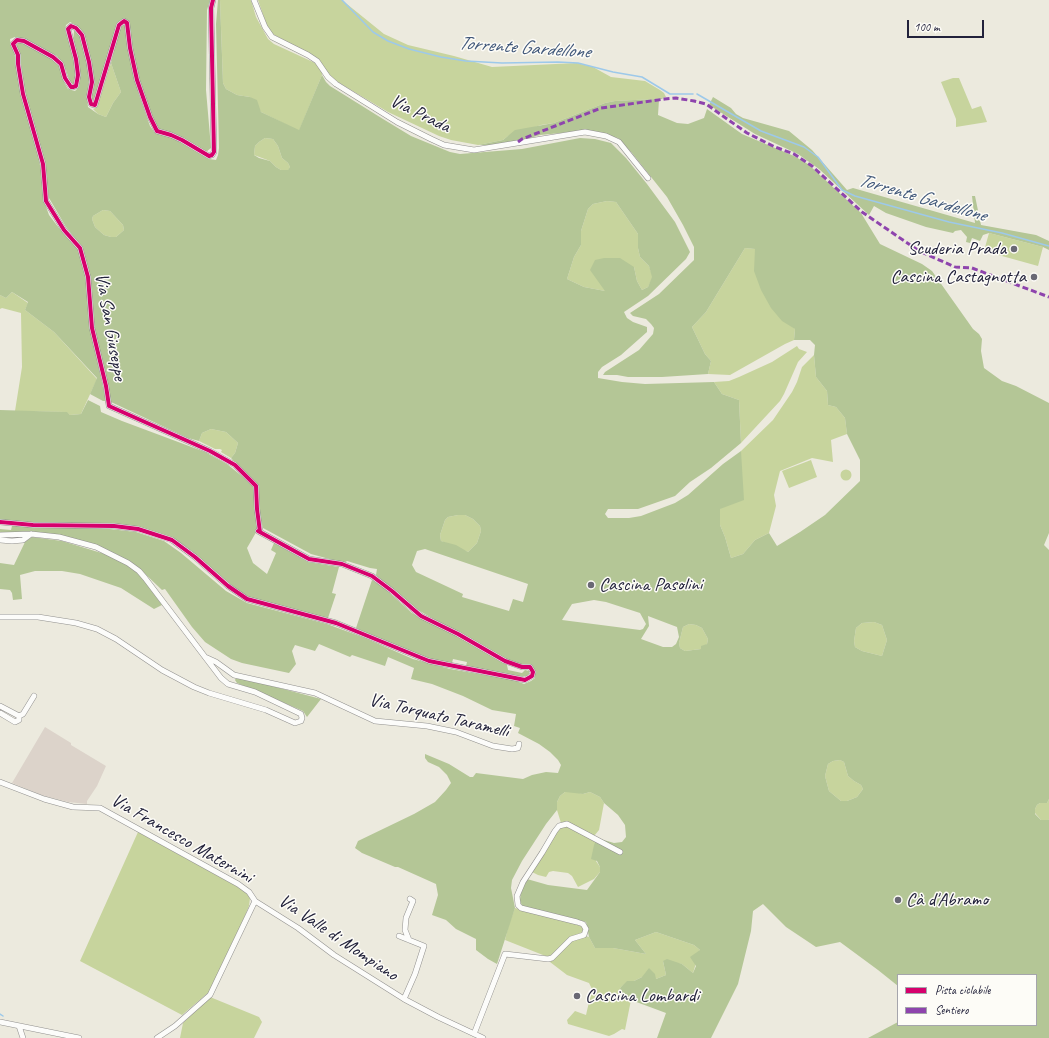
<!DOCTYPE html>
<meta charset="utf-8">
<style>
body{margin:0}
#map{position:relative;width:1049px;height:1038px;overflow:hidden;background:#eceade;font-family:Caveat,sans-serif}
canvas{display:block}
.legend{position:absolute;left:897px;top:974px;width:140px;height:52px;box-sizing:border-box;background:#fdfcf7;border:1px solid #a5a5ac;margin:0;padding:5px 7px;list-style:none;font-size:12px;color:#22223b}
.legend li{display:flex;align-items:center;gap:8px;height:20px}
.legend b{width:20px;border:1px solid #a5a5ac}
.scale{position:absolute;left:907px;top:20px;width:77px;height:18px;box-sizing:border-box;border:2px solid #22223b;border-top:0;padding-left:5px;font-size:12px;line-height:14px;white-space:nowrap;color:#22223b;-webkit-text-stroke:3px #fdfcf7;paint-order:stroke}
</style>
<div id="map">
<canvas width="1049" height="1038"></canvas>
<ul class="legend">
<li><b style="height:5px;background:#d6006c"></b>Pista ciclabile</li>
<li><b style="height:5px;background:#8e44ad"></b>Sentiero</li>
</ul>
<div class="scale">100 m</div>
</div>
<script>
const ctx = document.querySelector('canvas').getContext('2d');
ctx.lineJoin = 'round';
function fillPath(path, color) {
  ctx.fillStyle = color;
  ctx.fill(path, 'evenodd');
}
function shape(rows) {
  const path = new Path2D();
  for (const r of rows) {
    if (r.length === 3) {
      path.moveTo(r[0] + r[2], r[1]);
      path.arc(r[0], r[1], r[2], 0, 2 * Math.PI);
      continue;
    }
    path.moveTo(r[0], r[1]);
    for (let i = 2; i < r.length; i += 2) path.lineTo(r[i], r[i + 1]);
  }
  return path;
}
function trace(path, color, width, dash) {
  ctx.strokeStyle = color;
  ctx.lineWidth = width;
  ctx.lineCap = dash ? 'butt' : 'round';
  ctx.setLineDash(dash || []);
  ctx.stroke(path);
}
function write(font, color, halo, rows, align = 'center') {
  ctx.font = font + ' Caveat,sans-serif';
  ctx.lineWidth = 3;
  ctx.setLineDash([]);
  ctx.textBaseline = 'middle';
  ctx.strokeStyle = halo;
  ctx.fillStyle = color;
  for (const [text, x, y, turn = 0] of rows) {
    ctx.save();
    ctx.translate(x, y);
    ctx.rotate((+turn || 0) * Math.PI / 180);
    ctx.textAlign = isNaN(turn) ? turn : align;
    if (halo) ctx.strokeText(text, 0, 0);
    ctx.fillText(text, 0, 0);
    ctx.restore();
  }
}
fillPath(shape([
 [45,727,71,743,71,745,106,766,97,786,87,801,87,804,68,802,41,795,12,783]
]), '#dcd3ca');
fillPath(shape([
 [220,0,251,0,256,17,268,39,274,44,313,62,319,65,322,70,322,75,299,131,261,112,250,97,237,95,226,89,223,83],
 [258,0,342,0,384,34,408,45,454,56,492,67,577,63,593,67,611,77,645,81,660,90,664,93,666,97,656,99,615,101,605,103,554,123,541,125,508,136,503,140,478,145,451,140,439,136,388,112,336,81,330,77,309,54,271,33,267,26],
 [111,63,121,92,113,103,106,117,98,114,93,109,97,107],
 [953,78,959,78,972,109,981,106,987,122,956,127,956,119,941,82],
 [265,138,273,139,278,146,282,158,288,163,290,167,288,171,281,170,276,167,270,161,254,155,255,146,259,142],
 [607,201,616,202,638,234,638,248,640,257,649,266,653,277,648,287,642,290,637,281,634,267,605,291,584,287,567,279,574,257,581,245,581,231,588,209,593,204],
 [103,210,110,211,123,225,124,230,116,237,111,237,104,235,95,227,92,219,93,216],
 [989,233,1043,247,1038,266,984,251],
 [745,248,756,249,795,329,794,340,785,344,730,375,708,374,711,361,705,354,692,327,706,312],
 [12,292,28,303,25,310,54,332,97,379,81,414,70,415,66,412,15,411,22,367,21,313,2,308,0,309,0,295,6,298],
 [797,346,799,349,807,352,798,362,784,394,780,401,741,443,739,400,722,394,714,382,729,381,739,377,772,362],
 [814,355,816,377,827,391,828,405,836,407,845,418,847,434,831,440,833,462,812,458,780,471,774,495,776,506,769,533,755,540,743,554,731,558,725,537,720,525,720,509,741,469,741,451,773,420,792,392,797,382,802,367],
 [211,429,226,432,238,443,235,453,231,458,221,452,222,450,220,449,215,449,199,441,202,433],
 [811,460,817,477,789,488,782,471],
 [846,475,5.5],
 [458,515,465,515,473,519,480,526,481,531,477,543,468,552,441,541,440,535,445,520,448,517],
 [874,622,882,625,887,640,882,656,862,651,855,647,854,641,856,628,862,623],
 [689,624,696,625,702,628,708,639,707,644,701,649,685,651,680,648,679,643,683,627],
 [840,760,844,762,848,776,854,781,861,785,863,789,857,797,847,801,841,801,829,791,825,776,828,764,833,761],
 [571,791,583,794,590,792,600,797,604,803,599,830,594,836,561,823,557,810,557,802,560,796,565,792],
 [1049,799,1049,819,1048,820,1041,820,1035,813,1035,809,1037,805,1040,803,1047,803],
 [566,826,596,841,596,861,600,867,600,872,594,879,578,887,572,876,568,873,553,871,549,872,546,877,538,875,532,872,554,836,561,827],
 [138,832,236,886,248,893,250,898,249,906,244,918,209,992,182,1015,80,961],
 [515,908,566,921,581,926,583,929,583,932,569,938,556,952,548,957,505,940,509,924],
 [656,932,694,945,700,950,693,973,682,964,663,961,666,975,656,979,642,977,634,981,627,982,620,988,621,994,631,1000,625,1030,622,1029,614,1034,609,1036,568,1024,567,1020,575,1011,586,1015,592,989,589,983,567,975,550,962,554,959,571,940,585,936,589,937,595,948,613,948,646,954,635,940],
 [210,997,259,1017,262,1022,254,1038,180,1038,183,1023]
]), '#c7d49d');
fillPath(shape([
 [0,0,210,0,207,10,206,90,211,148,206,152,175,134,157,128,147,106,136,72,131,47,130,30,123,20,96,99,92,100,91,97,91,64,81,30,76,25,70,22,66,25,65,30,71,47,75,62,76,75,76,82,73,84,70,82,66,70,57,56,27,41,15,37,10,39,11,47,14,51,21,93,37,148,41,171,44,201,49,215,59,228,78,249,85,273,90,328,106,401,103,401,90,394,97,378,54,332,25,310,28,302,12,292,6,298,0,295],
 [218,0,220,0,223,83,226,89,237,95,250,97,257,100,261,112,299,130,322,75,326,82,330,86,383,119,411,136,450,152,460,154,522,149,580,138,595,139,611,143,626,158,647,184,675,222,690,252,686,259,648,296,624,312,627,318,633,322,647,327,647,332,621,355,602,367,598,372,598,378,622,382,645,384,714,382,722,394,739,400,741,443,711,468,690,482,675,496,638,509,608,509,605,514,608,518,629,518,641,516,675,503,688,495,723,464,741,451,744,500,720,509,720,525,725,537,731,558,743,554,755,540,769,533,777,546,800,532,825,515,860,481,860,460,847,434,845,418,836,407,828,405,827,391,816,377,814,355,815,345,810,340,794,340,795,329,782,321,771,308,761,290,754,271,755,249,745,248,706,312,692,327,705,354,711,361,708,374,662,377,628,377,617,375,603,375,605,372,639,350,653,334,654,328,651,324,646,319,633,316,630,313,659,294,694,260,694,247,683,225,667,197,632,153,618,138,582,131,540,135,523,140,490,145,478,145,503,140,515,130,554,123,605,103,615,101,656,99,666,97,659,100,658,115,677,123,688,124,704,118,707,109,742,134,794,156,808,164,861,213,880,244,922,264,932,271,973,329,979,334,982,339,981,351,984,368,1002,381,1016,386,1049,403,1049,533,1044,545,1049,550,1049,799,1047,803,1040,803,1037,805,1035,809,1035,814,1041,820,1048,820,1049,819,1049,1038,868,1038,898,1022,898,1025,1036,1025,1036,975,898,975,898,986,878,970,840,942,816,947,786,927,763,904,753,911,751,931,738,984,711,1038,657,1038,666,1013,631,1000,621,994,620,988,627,981,634,981,642,977,649,968,655,974,656,979,666,975,663,961,667,959,682,964,693,973,696,966,690,957,700,950,694,945,656,932,635,940,646,954,613,948,595,948,589,937,586,922,522,906,520,900,521,890,527,879,548,885,587,890,600,872,600,867,597,861,591,859,594,845,597,838,614,843,622,842,626,837,625,825,618,815,604,803,600,797,590,792,583,794,565,792,560,796,557,802,557,810,546,824,522,861,512,880,511,888,515,908,497,964,488,959,476,950,476,939,456,929,446,920,432,915,438,895,436,884,398,867,395,867,362,853,355,848,358,841,414,814,435,802,446,790,451,783,447,775,439,767,428,762,425,758,425,754,449,764,470,777,473,777,476,773,523,779,532,775,546,772,558,773,561,765,558,760,550,752,539,744,518,733,520,728,514,726,516,714,492,710,463,696,432,684,411,679,414,668,388,657,385,666,352,655,350,657,319,644,315,651,295,645,292,651,296,664,289,673,242,663,231,659,205,642,192,627,165,589,162,590,141,570,116,554,85,542,0,533,0,529,11,530,12,526,101,528,136,532,164,541,181,553,226,591,247,603,327,624,365,638,413,659,450,669,514,680,524,684,531,681,535,678,535,671,522,665,502,658,418,610,376,575,377,569,370,568,347,561,344,563,311,554,263,528,258,509,257,488,231,458,235,453,238,443,226,432,211,429,202,433,199,441,188,438,111,402,94,326,82,247,66,227,49,198,44,164,25,93,20,56,16,46,18,43,21,42,48,57,58,63,65,84,68,89,75,91,79,87,80,78,73,42,74,31,76,31,80,35,87,59,89,81,87,97,88,107,98,114,106,117,113,103,121,92,111,63,120,26,122,24,126,26,133,69,139,95,150,126,155,133,175,139,209,159,216,160,218,155,219,148,216,24],
 [265,138,273,139,278,146,282,158,288,163,290,167,288,170,281,170,276,167,270,161,259,158,254,155,255,146,259,142],
 [607,201,616,202,638,234,638,248,640,257,649,266,652,277,648,287,642,290,637,281,634,267,620,258,604,258,595,260,590,270,605,291,584,287,567,279,574,257,581,245,581,231,588,209,593,204],
 [103,210,110,211,123,225,124,230,116,237,111,237,104,235,95,227,92,219,93,216],
 [458,515,465,515,473,519,480,526,481,531,477,543,468,552,456,545,441,541,440,535,445,520,448,517],
 [425,549,528,584,523,602,513,599,509,611,462,597,463,594,416,572,412,565,417,551],
 [594,600,606,602,640,613,646,624,643,629,640,630,562,620,572,604],
 [648,616,677,627,679,637,676,644,672,647,663,647,641,639,649,626],
 [874,622,882,625,887,640,882,656,862,651,855,647,854,641,856,628,862,623],
 [689,624,696,625,702,628,708,639,707,644,701,646,701,649,685,651,680,648,679,643,683,627],
 [840,760,844,762,848,776,854,781,861,785,863,789,857,797,847,801,841,801,829,791,825,776,828,764,833,761],
 [713,97,731,108,736,114,743,118,789,131,812,150,847,190,853,188,975,223,972,196,975,196,981,225,1036,235,1049,241,1049,250,1043,247,989,233,983,235,980,241,972,238,970,243,966,242,967,237,961,230,955,231,953,233,926,227,886,213,874,206,869,215,819,169,798,154,755,134,709,105],
 [88,400,100,406,101,412,122,421,205,452,227,464,243,477,254,487,258,529,247,548,253,563,267,574,276,553,271,550,274,543,308,562,339,567,332,593,336,594,328,618,248,598,215,572,192,551,176,540,157,533,113,524,22,522,0,520,0,410,67,412,70,415,81,414],
 [32,537,62,541,108,555,132,568,141,576,162,605,154,609,121,588,80,574,62,571,35,571,20,575,22,599,13,600,12,593,10,590,0,589,0,563,14,565,25,542],
 [372,580,384,588,412,613,428,622,457,636,507,665,508,670,522,673,525,670,529,671,529,674,527,676,519,676,466,666,467,662,453,659,452,663,429,659,403,649,356,628],
 [236,678,257,682,321,699,307,717,303,711,289,705,237,683,235,680]
]), '#b4c696');
trace(shape([
 [342,0,373,32,388,41,409,49,441,57,466,61,502,63,558,62,578,63,613,72,642,77,670,94,693,94],
 [697,94,761,131,804,147,818,157,842,190,855,196,949,222,1002,233,1049,246],
 [0,1014,3,1016]
]), '#9dc9ea', 1.5);
const minor = shape([
 [213,0,211,8,214,152,212,155,209,156,182,140,171,135,157,131,150,117,137,80,130,48,127,23,124,21,119,25,95,105,91,104,89,97,92,82,89,62,82,35,76,28,71,26,68,29,76,59,78,75,76,86,73,87,71,87,65,78,61,64,53,57,24,41,17,40,13,44,18,55,18,64,23,94,43,164,46,201,64,230,80,248,88,277,92,328,106,386,109,406,210,451,235,465,256,486,257,509,260,532],
 [254,0,265,27,272,37,308,55,317,61,328,77,336,84,397,122,431,139,444,145,474,150,585,132,606,136,619,142,648,178],
 [0,522,33,525,114,526,138,529,172,540,195,557,228,586,247,599,336,623,429,661,525,680,532,676,533,672,530,667,522,667,505,661,458,634,421,616,392,591,372,576,342,564,309,559,258,531],
 [0,535,31,534,59,537,96,547,128,563,139,571,145,578,221,678,228,684,255,692,297,712,301,714,302,718,301,721,295,723,266,710,209,693,194,687,162,670,116,639,97,629,76,623,38,617,0,617],
 [0,540,12,541,23,540,31,534],
 [205,657,216,662,234,675,315,693,375,721,427,726,456,732,493,746,512,749,518,748,519,744],
 [0,706,19,716,19,720,15,722,0,713],
 [19,716,23,714,34,696],
 [0,782,44,799,73,807,100,808,238,884,249,892,255,901,298,928,334,955,404,999,438,1017,483,1038],
 [399,936,424,946,415,974,404,999],
 [409,940,405,930,406,918,413,901,410,899],
 [0,1022,79,1038],
 [19,1026,23,1038],
 [474,1034,505,954,548,959,552,958,571,939,584,935,586,929,583,924,577,922,521,908,518,905,517,896,523,882,542,853,555,831,559,826,567,824,620,852],
 [157,1038,175,1026,210,995,255,901]
]);
trace(minor, '#91908e', 6);
trace(minor, '#fcfcfa', 5);
trace(shape([
 [518,142,522,139,601,108,665,99,676,98,694,101,706,104,747,133,775,147,794,154,812,166,862,212,919,251,955,267,972,268,1049,297]
]), '#8e44ad', 3, [6, 3]);
trace(shape([
 [213,0,211,8,214,152,212,155,209,156,182,140,171,135,157,131,150,117,137,80,130,48,127,23,124,21,119,25,95,105,91,104,89,97,92,82,89,62,82,35,76,28,71,26,68,29,76,59,78,75,76,86,73,87,71,87,65,78,61,64,53,57,24,41,17,40,13,44,18,55,18,64,23,94,43,164,46,201,64,230,80,248,88,277,92,328,106,386,109,406,210,451,235,465,256,486,257,509,260,532],
 [0,522,33,525,114,526,138,529,172,540,195,557,228,586,247,599,336,623,429,661,525,680,532,676,533,672,530,667,522,667,505,661,458,634,421,616,392,591,372,576,342,564,309,559,258,531]
]), '#d6006c', 4);
for (const [x, y, r, color] of [
 [1014,249,4,"#696874"],
 [1034,277,4,"#696874"],
 [591,585,4,"#696874"],
 [898,900,4,"#696874"],
 [577,996,4,"#696874"]
]) {
  const dot = new Path2D();
  dot.arc(x, y, r, 0, 2 * Math.PI);
  ctx.fillStyle = color;
  ctx.fill(dot);
  trace(dot, '#fdfcf7', 1.5);
}
write('19px', '#22223b', '#fdfcf7', [
 ["Via Prada",420,114,26],
 ["Via San Giuseppe",110,327,80],
 ["Via Torquato Taramelli",439,716,13],
 ["Via Francesco Maternini",182,839,30],
 ["Via Valle di Mompiano",338,938,34]
]);
write('19px', '#22223b', '#fdfcf7', [
 ["Scuderia Prada",1006,249,"right"],
 ["Cascina Castagnotta",1026,277,"right"],
 ["Cascina Pasolini",599,585],
 ["Cà d'Abramo",906,900],
 ["Cascina Lombardi",585,996]
], 'left');
write('italic 20px', '#41587a', '#fdfcf7', [
 ["Torrente Gardellone",524,48,4],
 ["Torrente Gardellone",922,198,16]
]);
</script>
